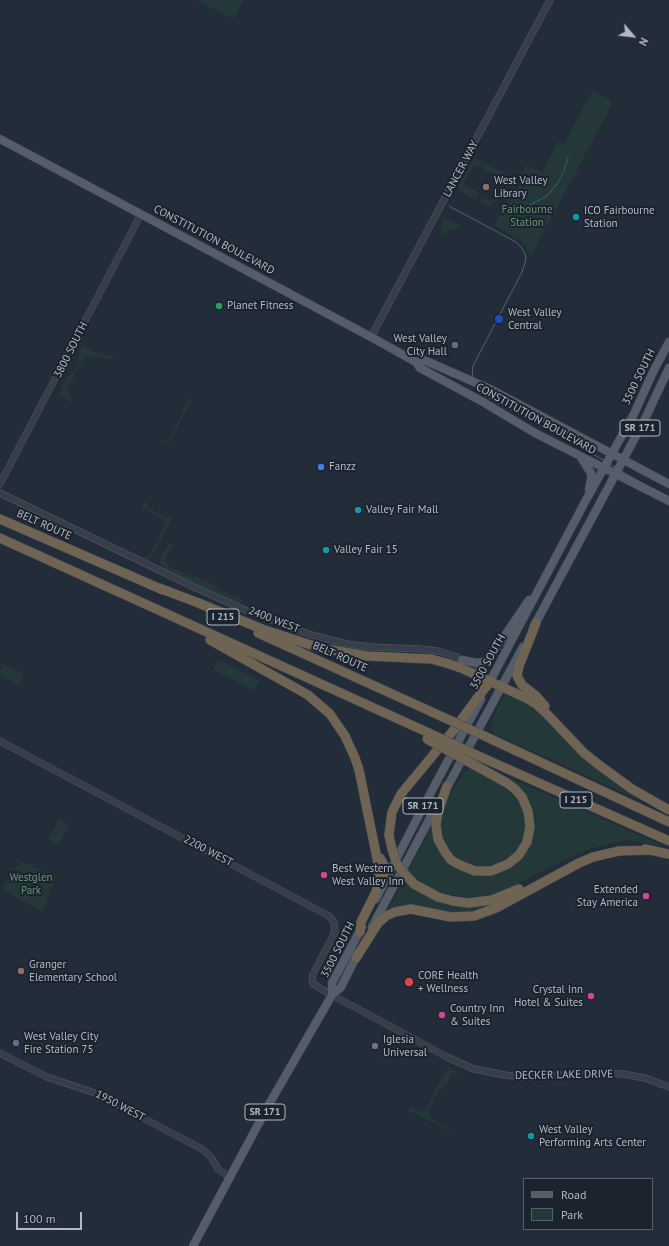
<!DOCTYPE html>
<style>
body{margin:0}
#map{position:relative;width:669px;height:1246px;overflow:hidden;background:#232c39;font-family:"PT Sans",sans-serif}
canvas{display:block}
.legend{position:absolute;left:523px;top:1178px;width:130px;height:52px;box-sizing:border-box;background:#1b232e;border:1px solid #575f6a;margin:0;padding:5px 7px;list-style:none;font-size:12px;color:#b1b9c5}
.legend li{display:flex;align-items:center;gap:8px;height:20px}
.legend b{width:20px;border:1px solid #575f6a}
.north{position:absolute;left:613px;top:16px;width:40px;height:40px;-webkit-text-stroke:3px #1b232e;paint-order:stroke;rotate:118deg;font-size:11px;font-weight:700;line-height:16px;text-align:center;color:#b1b9c5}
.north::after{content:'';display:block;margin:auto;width:14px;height:18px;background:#b1b9c5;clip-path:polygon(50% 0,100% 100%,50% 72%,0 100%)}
.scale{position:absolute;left:16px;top:1212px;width:66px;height:18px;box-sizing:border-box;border:2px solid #b1b9c5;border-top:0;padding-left:5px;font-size:12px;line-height:14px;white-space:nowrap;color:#b1b9c5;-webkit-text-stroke:3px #1b232e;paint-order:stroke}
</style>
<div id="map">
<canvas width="669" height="1246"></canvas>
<ul class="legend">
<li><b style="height:5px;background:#545d69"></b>Road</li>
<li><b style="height:11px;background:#24383a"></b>Park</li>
</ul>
<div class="north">N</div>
<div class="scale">100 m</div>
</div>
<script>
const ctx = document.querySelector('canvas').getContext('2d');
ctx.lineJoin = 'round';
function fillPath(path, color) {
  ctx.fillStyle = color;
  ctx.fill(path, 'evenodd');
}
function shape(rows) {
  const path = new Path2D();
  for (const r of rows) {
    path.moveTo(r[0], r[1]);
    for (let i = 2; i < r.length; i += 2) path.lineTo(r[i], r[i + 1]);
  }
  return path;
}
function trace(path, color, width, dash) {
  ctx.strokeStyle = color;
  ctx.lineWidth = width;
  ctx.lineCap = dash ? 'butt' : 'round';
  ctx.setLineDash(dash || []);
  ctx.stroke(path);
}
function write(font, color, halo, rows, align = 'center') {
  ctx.font = font + ' "PT Sans",sans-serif';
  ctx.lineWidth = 4;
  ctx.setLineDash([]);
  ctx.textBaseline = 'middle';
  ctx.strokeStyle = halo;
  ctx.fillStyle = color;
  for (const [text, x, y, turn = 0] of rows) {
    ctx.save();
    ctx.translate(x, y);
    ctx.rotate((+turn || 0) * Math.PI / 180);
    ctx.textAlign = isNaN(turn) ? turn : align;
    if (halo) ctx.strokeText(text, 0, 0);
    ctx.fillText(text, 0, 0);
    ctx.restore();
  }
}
fillPath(shape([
 [197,0,244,0,234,19],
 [592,91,610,100,612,105,530,257,526,247,520,240,494,225,510,196,514,197,522,180,519,178,526,165,542,173,558,141,564,144],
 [474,157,482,162,479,168,474,165,464,184,479,192,475,199,457,189],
 [485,163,508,175,491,207,480,201,482,197,492,202,503,180,481,168,483,164],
 [444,217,448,219,462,227,450,230,443,234,440,234],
 [82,345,96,352,116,357,114,359,92,357,85,355,66,391,69,393,69,397,73,401,72,403,64,398,59,397,63,384,76,368],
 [187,395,192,398,191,403,169,443,166,444,163,443,163,440,167,442,174,429,171,426,175,427,184,410,181,407,185,408,190,398,187,396],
 [145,501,147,503,147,507,168,518,169,514,173,517,153,555,151,558,147,560,143,558,150,555,165,524,163,519,142,508,142,505],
 [171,543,176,546,173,545,166,557,167,557,165,561,168,563,169,566,194,578,195,576,217,586,216,588,234,596,236,597,238,594,240,595,238,598,242,600,241,604,198,585,168,570,162,566,160,562,161,557,168,544],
 [218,660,260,681,254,691,213,670],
 [4,664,23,674,24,676,20,684,18,685,0,676,0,670,3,665],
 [506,692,540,710,644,799,643,802,493,733,491,721],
 [474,767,508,786,521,799,527,812,527,832,519,850,501,862,489,866,477,866,464,862,456,856,449,850,441,832,440,825,443,810,451,793,463,773],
 [508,777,666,847,628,840,592,848,559,862,519,883,493,896,468,897,444,894,424,886,408,871,433,823,450,862,483,874,505,871,521,859,532,842,535,826,533,808,524,792],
 [59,819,69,825,58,846,48,840],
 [20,861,56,876,43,912,2,889],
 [404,879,418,892,433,899,451,903,512,895,477,913,456,913,399,907,388,910],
 [448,1068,459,1072,458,1074,455,1075,454,1072,452,1073,447,1083,444,1084,443,1090,440,1089,427,1113,430,1114,429,1118,452,1130,451,1132,408,1110,410,1107,420,1112,422,1110,425,1111,433,1096,432,1094]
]), '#24383a');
trace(shape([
 [526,209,530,205,547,196,557,184,564,171,568,158]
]), '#384a62', 1.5);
const minor = shape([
 [371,337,550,0],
 [0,484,141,214],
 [0,493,194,587,245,610,292,628,312,635,347,644,372,647,422,649,438,651,455,656,468,663,483,673,488,679],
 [0,741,329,916,334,922,335,932,313,974,312,980,313,984,332,995,449,1058,474,1069,505,1075,522,1077,606,1073,623,1074,645,1078,669,1087],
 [0,1053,47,1077,95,1093,202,1149,211,1157,218,1169,229,1177]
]);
const major = shape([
 [0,139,371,337,416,362,420,368,483,402,535,433,669,501],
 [416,362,424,360,490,389,669,484],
 [582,459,591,473,591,479,589,490],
 [533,628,645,419,669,368],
 [462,660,477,663,483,662,489,659,529,600],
 [487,687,586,500,634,414,652,374,669,342],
 [445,791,523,647],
 [376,899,422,809,481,699],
 [372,927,438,803],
 [332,995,332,983,362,927],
 [193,1246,268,1106,332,995,341,987,358,953]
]);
const highway = shape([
 [0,519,163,590],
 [0,538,429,733],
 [159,588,196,602,262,629,320,648,367,656,431,659,446,663,461,668,526,698,536,704,546,713,584,753,599,765,632,789,669,810],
 [536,623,519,666,517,676,522,685,536,696,545,706],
 [258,633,445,718],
 [210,640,308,695,330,714,345,736,355,758,359,770,379,868,379,880,376,892,361,922,360,932],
 [493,740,669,822],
 [483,758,669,841],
 [447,786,438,812,436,825,438,839,445,852,451,860,460,865,475,871,491,871,508,864,519,855,527,842,530,827,528,811,522,797,515,789,507,783,478,767],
 [389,835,392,812,401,794,453,731,490,681],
 [645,849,669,854],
 [380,858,386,869,387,878],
 [414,884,438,897,453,901,468,903,492,900,519,889],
 [356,958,378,923,386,916,395,912,411,909,451,917,474,916,496,908,579,863,593,857,619,851,650,850]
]);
trace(minor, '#545c67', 7);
trace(major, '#3f4752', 9);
trace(highway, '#414954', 10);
trace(minor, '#363e49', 6);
trace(major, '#545d69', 8);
trace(highway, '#6f6453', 9);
trace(shape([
 [449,206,516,242,522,248,526,257,525,263,522,272,473,366,472,380,477,390,485,396,588,451,633,478,669,497]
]), '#586270', 1);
const highwayBridge = shape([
 [445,718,493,740],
 [429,733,483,758],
 [427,739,478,767],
 [389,835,392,849,397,864,403,872,414,884]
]);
trace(highwayBridge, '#414954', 10, []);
trace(highwayBridge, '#6f6453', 9);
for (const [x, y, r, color] of [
 [486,187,4,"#8d6e63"],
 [576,217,4,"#0f9aa8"],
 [219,306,4,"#2e9e5b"],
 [499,319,5,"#1a4fb4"],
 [455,345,4,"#5c6f8a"],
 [321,467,4,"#3f7fe0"],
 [358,510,4,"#0f9aa8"],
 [326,550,4,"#0f9aa8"],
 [324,875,4,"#d1479c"],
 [646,896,4,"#d1479c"],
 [21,971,4,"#8d6e63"],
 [409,982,5,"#e0444e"],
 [591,996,4,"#d1479c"],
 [442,1015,4,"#d1479c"],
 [16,1043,4,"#5c6f8a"],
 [375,1046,4,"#6b7280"],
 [531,1136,4,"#0f9aa8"]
]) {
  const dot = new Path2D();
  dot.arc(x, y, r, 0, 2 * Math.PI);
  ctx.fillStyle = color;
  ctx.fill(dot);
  trace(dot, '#1b232e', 1.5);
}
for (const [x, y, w] of [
 [640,428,40],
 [223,617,32],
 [576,800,32],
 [423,806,40],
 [265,1112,40]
]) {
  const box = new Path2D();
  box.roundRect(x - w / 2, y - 8, w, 16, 3);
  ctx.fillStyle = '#1b232e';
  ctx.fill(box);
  trace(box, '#b1b9c5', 1);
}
write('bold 10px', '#b1b9c5', null, [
 ["SR 171",640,428],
 ["I 215",223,617],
 ["I 215",576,800],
 ["SR 171",423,806],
 ["SR 171",265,1112]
]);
write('11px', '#b1b9c5', '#1b232e', [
 ["LANCER WAY",461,169,-62],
 ["CONSTITUTION BOULEVARD",214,240,28],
 ["3800 SOUTH",71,350,-63],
 ["3500 SOUTH",639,377,-64],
 ["CONSTITUTION BOULEVARD",536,419,29],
 ["BELT ROUTE",44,525,24],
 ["2400 WEST",274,620,21],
 ["BELT ROUTE",340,657,24],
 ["3500 SOUTH",488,662,-61],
 ["2200 WEST",208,851,28],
 ["3500 SOUTH",338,950,-63],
 ["DECKER LAKE DRIVE",564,1075,-1],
 ["1950 WEST",120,1106,28]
]);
write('11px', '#b1b9c5', '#1b232e', [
 ["West Valley",494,181],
 ["Library",494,194],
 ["ICO Fairbourne",584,211],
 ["Station",584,224],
 ["Planet Fitness",227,306],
 ["West Valley",508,313],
 ["Central",508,326],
 ["West Valley",447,339,"right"],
 ["City Hall",447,352,"right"],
 ["Fanzz",329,467],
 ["Valley Fair Mall",366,510],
 ["Valley Fair 15",334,550],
 ["Best Western",332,869],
 ["West Valley Inn",332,882],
 ["Extended",638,890,"right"],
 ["Stay America",638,903,"right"],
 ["Granger",29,965],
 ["Elementary School",29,978],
 ["CORE Health",418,976],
 ["+ Wellness",418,989],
 ["Crystal Inn",583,990,"right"],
 ["Hotel & Suites",583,1003,"right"],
 ["Country Inn",450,1009],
 ["& Suites",450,1022],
 ["West Valley City",24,1037],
 ["Fire Station 75",24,1050],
 ["Iglesia",383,1040],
 ["Universal",383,1053],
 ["West Valley",539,1130],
 ["Performing Arts Center",539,1143]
], 'left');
write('11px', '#699573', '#1b232e', [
 ["Fairbourne",527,210],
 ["Station",527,223],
 ["Westglen",31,878],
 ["Park",31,891]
]);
</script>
